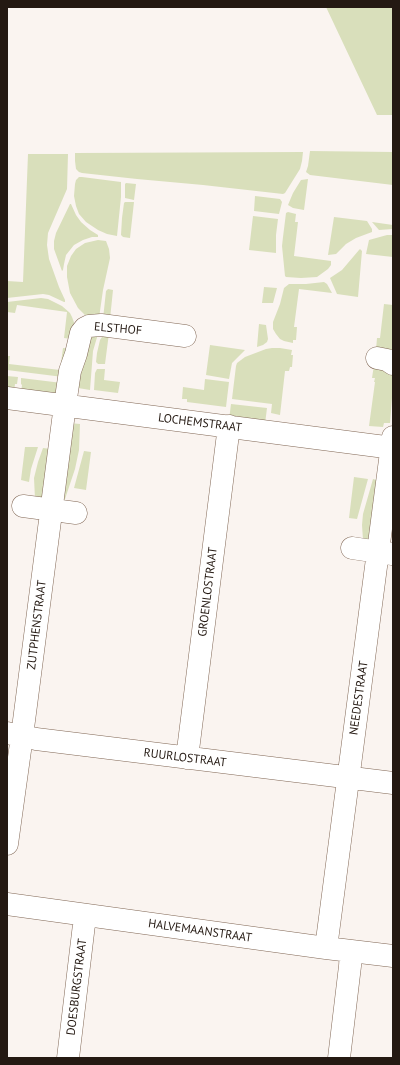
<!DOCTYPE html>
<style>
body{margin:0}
#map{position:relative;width:400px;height:1065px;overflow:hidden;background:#faf4f0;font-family:"PT Sans",sans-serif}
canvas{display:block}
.frame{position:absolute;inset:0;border:8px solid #241912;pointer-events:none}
</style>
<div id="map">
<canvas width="400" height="1065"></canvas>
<div class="frame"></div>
</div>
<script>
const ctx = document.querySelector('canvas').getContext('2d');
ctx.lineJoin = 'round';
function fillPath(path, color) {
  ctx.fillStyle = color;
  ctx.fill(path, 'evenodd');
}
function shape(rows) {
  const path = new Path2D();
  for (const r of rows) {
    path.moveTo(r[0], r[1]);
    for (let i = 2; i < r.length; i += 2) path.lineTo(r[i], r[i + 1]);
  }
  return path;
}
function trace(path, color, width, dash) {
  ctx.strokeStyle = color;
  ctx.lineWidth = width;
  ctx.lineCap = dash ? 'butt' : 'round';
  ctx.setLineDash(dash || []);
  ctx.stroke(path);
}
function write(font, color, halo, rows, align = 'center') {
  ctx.font = font + ' "PT Sans",sans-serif';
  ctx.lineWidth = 3.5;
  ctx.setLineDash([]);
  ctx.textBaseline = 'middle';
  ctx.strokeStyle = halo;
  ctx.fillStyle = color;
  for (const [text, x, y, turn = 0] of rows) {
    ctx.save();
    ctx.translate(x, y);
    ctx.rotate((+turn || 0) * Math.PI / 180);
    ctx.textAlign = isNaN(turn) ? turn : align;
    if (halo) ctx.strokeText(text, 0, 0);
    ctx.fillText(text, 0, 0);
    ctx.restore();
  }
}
fillPath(shape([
 [326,7,393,7,393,115,377,115],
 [310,151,393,152,393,185,310,175,306,172,308,166],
 [303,152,302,161,300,169,285,193,283,194,203,185,137,179,82,173,79,172,76,169,75,161,75,153],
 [28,154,68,154,67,189,48,233,47,245,49,259,59,287,65,300,65,302,64,302,49,295,43,294,7,298,7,281,23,282],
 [79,177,82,177,121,182,121,197,117,236,107,234,98,230,86,222,79,214,76,206,74,196,75,184,76,180],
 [308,179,304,210,293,208,288,205,293,193,301,180],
 [126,183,136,184,134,200,125,198,125,184],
 [255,196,280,199,282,202,279,214,254,211],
 [125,202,134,202,130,238,123,237,121,235,122,218,124,203],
 [70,204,71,204,76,215,81,222,90,230,98,235,98,237,92,237,83,240,74,245,66,255,64,264,63,270,62,271,54,249,54,241,56,233],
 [288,212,296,214,295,222,298,222,294,256,331,261,331,265,328,269,317,277,301,278,286,277,285,276,282,246,283,237,286,213],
 [253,216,278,219,276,235,276,253,249,250],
 [334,217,367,221,372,229,372,232,356,238,346,244,336,254,328,255],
 [372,222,393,225,393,229,379,230],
 [387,235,393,235,393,257,366,254,369,240],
 [98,240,106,241,109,249,110,258,103,290,99,318,88,318,78,308,70,293,67,277,67,266,71,256,76,249,85,243],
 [360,249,362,251,358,297,337,294,330,278,342,270,359,250],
 [324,282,327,284,332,293,299,289,294,327,297,327,296,340,293,340,293,343,284,341,280,339,276,334,273,329,273,322,280,304,284,288,289,284,306,284],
 [264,287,277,288,273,303,262,303],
 [108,289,113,290,110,319,103,319,106,291],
 [41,298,48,299,62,306,70,313,72,317,75,325,71,339,64,338,67,312,17,305,15,313,7,312,7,302],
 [384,304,393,305,393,351,376,350,377,338,380,338],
 [259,324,266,325,268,339,267,342,263,345,257,347],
 [109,333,105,364,98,364,96,362,97,353,100,340,104,334],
 [98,334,93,351,90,390,78,388,86,338],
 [210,345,245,350,232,363,229,379,206,375],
 [63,348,70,349,63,377,7,370,7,356,10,356,9,364,60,370],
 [272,348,280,348,292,350,291,355,293,355,292,367,290,367,289,371,285,371,280,415,271,413,272,404,232,399,236,366,237,363,245,357,266,349],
 [374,365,391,371,392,375,392,398,390,423,384,423,383,427,369,426,375,382,374,382,375,378,372,378],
 [97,369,105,369,104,380,120,382,118,393,94,390,95,373],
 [7,376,18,377,17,384,15,384,14,392,7,391],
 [21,378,62,383,55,395,21,393,22,385,21,384],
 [205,379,229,382,226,407,187,402,187,399,182,399,183,387,204,390],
 [231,404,267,408,265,424,229,420],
 [69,423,80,424,79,450,75,469,63,505],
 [25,447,38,447,31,469,29,482,21,480],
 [43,448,51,449,45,499,35,499,34,478,38,462],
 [84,451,91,452,86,490,74,488],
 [354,477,368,479,357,519,349,518],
 [373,479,380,481,373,539,363,540,362,525,363,514]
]), '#d9dfbb');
const minor = shape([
 [377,358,387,360,393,364],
 [7,398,393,448],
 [23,506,76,513],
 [352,548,392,554],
 [7,733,36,739,393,783],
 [187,758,229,426],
 [7,844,22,736,65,405,70,371,76,354,81,333,85,328,89,326,101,325,185,336],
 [7,904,326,948,393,956],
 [326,948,393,437],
 [68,1058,85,916],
 [339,1058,350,966,351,951]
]);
trace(minor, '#816755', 23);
trace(minor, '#fff', 22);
write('12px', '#241912', '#fff', [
 ["ELSTHOF",118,329,5],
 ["LOCHEMSTRAAT",200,423,7],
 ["GROENLOSTRAAT",208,592,-83],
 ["ZUTPHENSTRAAT",37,625,-83],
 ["NEEDESTRAAT",359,698,-82],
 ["RUURLOSTRAAT",185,758,7],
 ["HALVEMAANSTRAAT",200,931,8],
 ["DOESBURGSTRAAT",77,987,-83]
]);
</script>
